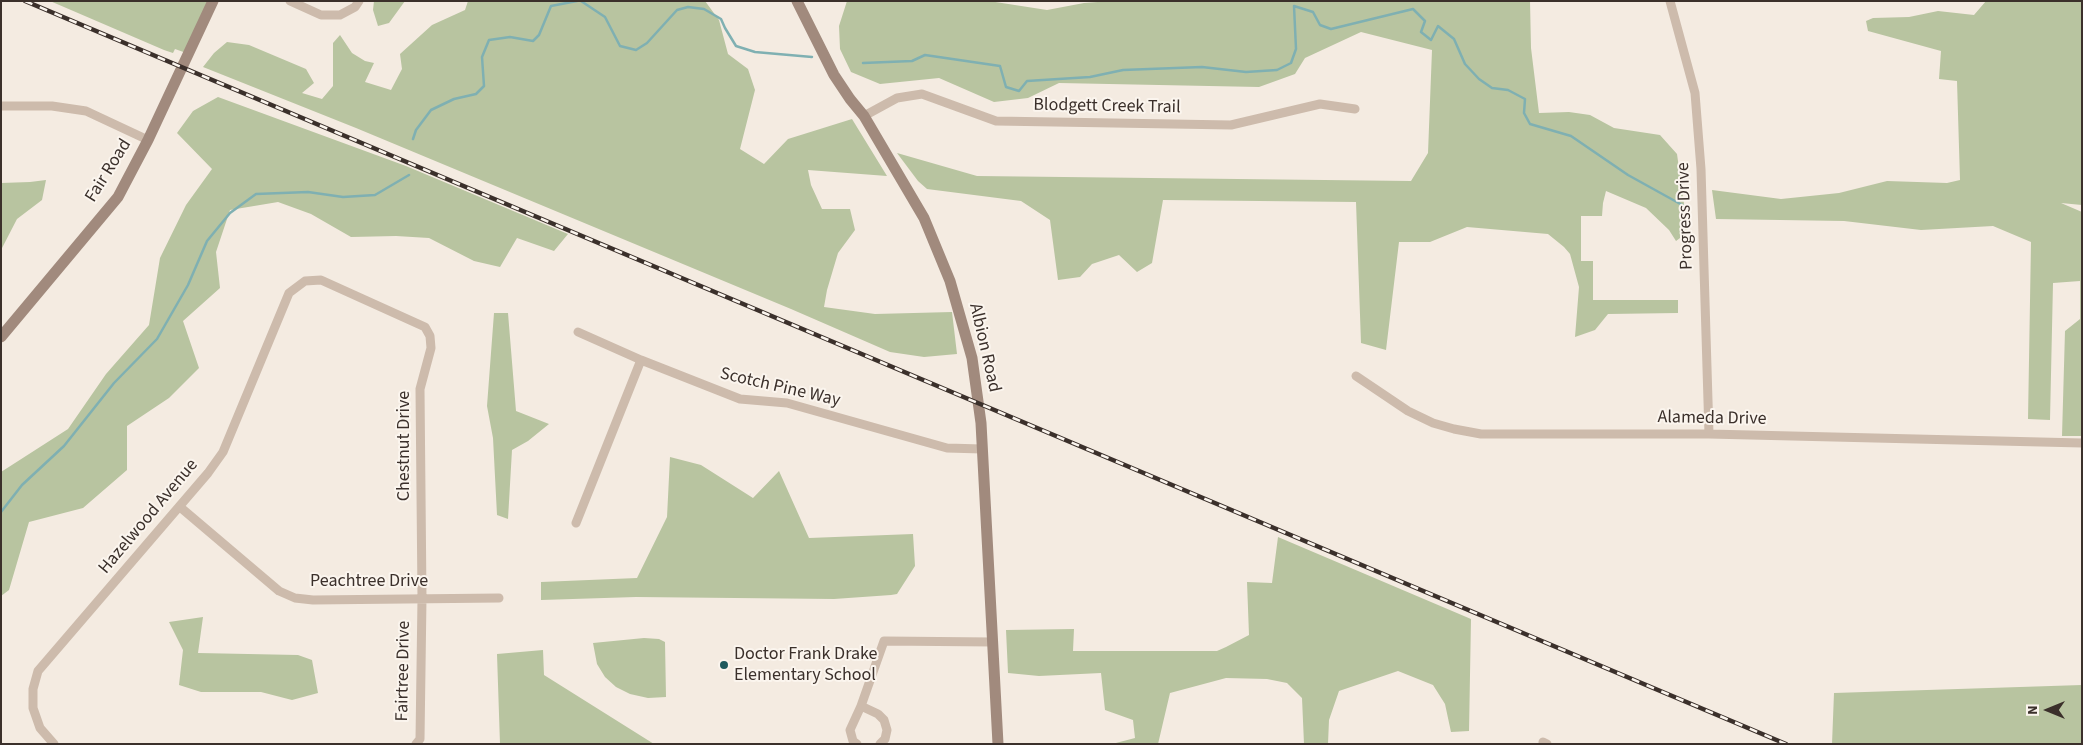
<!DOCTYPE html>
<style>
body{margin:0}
#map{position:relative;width:2083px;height:745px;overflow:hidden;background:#f4ebe1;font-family:"Source Sans 3",sans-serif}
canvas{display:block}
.frame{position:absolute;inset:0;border:2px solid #3b302b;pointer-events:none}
.north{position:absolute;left:2023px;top:685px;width:50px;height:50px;-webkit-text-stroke:4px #fbf5ee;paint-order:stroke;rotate:270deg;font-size:14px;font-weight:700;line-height:20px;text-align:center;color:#3b302b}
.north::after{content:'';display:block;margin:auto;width:18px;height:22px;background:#3b302b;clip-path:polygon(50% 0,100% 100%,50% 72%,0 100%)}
</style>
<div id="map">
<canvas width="2083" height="745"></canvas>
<div class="frame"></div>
<div class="north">N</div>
</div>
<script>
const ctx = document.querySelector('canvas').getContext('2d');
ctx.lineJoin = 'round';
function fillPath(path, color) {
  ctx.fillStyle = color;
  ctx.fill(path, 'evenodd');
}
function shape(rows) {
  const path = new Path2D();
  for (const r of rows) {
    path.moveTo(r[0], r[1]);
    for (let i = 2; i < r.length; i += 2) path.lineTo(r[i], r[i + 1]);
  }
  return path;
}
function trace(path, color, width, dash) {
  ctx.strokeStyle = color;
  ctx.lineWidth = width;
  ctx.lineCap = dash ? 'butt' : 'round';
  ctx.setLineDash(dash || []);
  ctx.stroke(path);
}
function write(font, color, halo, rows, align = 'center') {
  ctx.font = font + ' "Source Sans 3",sans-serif';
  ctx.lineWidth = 4;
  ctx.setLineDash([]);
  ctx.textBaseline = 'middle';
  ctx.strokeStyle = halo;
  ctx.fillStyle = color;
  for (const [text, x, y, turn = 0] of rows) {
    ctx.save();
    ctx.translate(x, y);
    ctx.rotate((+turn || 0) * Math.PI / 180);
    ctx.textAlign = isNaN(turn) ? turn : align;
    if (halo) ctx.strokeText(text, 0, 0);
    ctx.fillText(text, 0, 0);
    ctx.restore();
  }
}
fillPath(shape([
 [50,1,213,1,189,54,175,49,173,53,164,50],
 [374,1,405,1,389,23,378,26,373,10],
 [468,1,705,1,719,20,728,54,748,69,755,90,740,149,764,164,788,139,852,119,887,176,808,170,811,185,822,209,850,209,855,230,838,253,827,290,824,307,875,314,952,312,957,354,924,357,890,352,791,309,356,128,203,67,214,53,227,42,249,45,306,69,314,83,302,93,322,99,333,86,333,43,340,35,352,53,365,61,374,63,365,82,391,90,402,69,400,54,432,25,465,10],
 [847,1,989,1,1047,10,1084,3,1111,1,1530,1,1531,48,1539,113,1569,112,1590,115,1614,128,1660,135,1677,154,1688,232,1676,241,1669,230,1646,208,1606,191,1603,203,1602,216,1581,216,1581,261,1593,261,1593,300,1678,300,1678,313,1608,314,1595,330,1575,337,1579,287,1570,254,1564,247,1548,234,1467,227,1430,242,1399,242,1386,350,1361,343,1356,202,1163,200,1152,263,1137,272,1119,255,1092,264,1080,277,1058,280,1050,220,1021,201,927,189,918,181,897,153,977,176,1411,181,1428,153,1432,50,1361,32,1305,58,1295,74,1259,87,1059,83,1028,98,994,102,939,78,880,84,851,72,840,49,839,26],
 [1986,1,2082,1,2082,205,2061,203,2082,212,2082,436,2062,436,2065,331,2080,319,2080,281,2053,283,2050,420,2028,419,2031,242,1993,226,1921,230,1844,221,1716,219,1712,190,1781,199,1839,193,1887,181,1947,183,1960,180,1957,81,1939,79,1941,51,1868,31,1866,21,1873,18,1909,17,1938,11,1974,15],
 [218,97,406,166,568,234,554,251,517,238,500,267,474,261,429,238,396,236,351,237,311,214,278,202,230,210,216,252,220,288,183,321,199,368,169,398,127,426,127,470,83,508,29,522,9,590,1,596,1,472,68,429,106,374,149,325,160,258,186,205,212,169,177,133,193,111],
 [46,180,42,200,17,219,1,250,1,183,30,182],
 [494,313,508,313,516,411,549,424,528,441,512,450,508,519,497,515,493,438,487,406],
 [670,457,701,465,753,498,779,471,809,538,913,534,915,566,897,594,891,595,834,599,636,597,541,600,541,582,637,578,667,517],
 [1278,537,1471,619,1469,731,1451,732,1445,704,1433,685,1398,671,1339,691,1329,720,1328,744,1304,744,1302,698,1287,683,1267,679,1226,678,1170,693,1158,744,1112,744,1135,738,1133,720,1105,710,1101,673,1039,676,1008,673,1006,630,1074,629,1073,651,1217,651,1226,647,1249,635,1247,582,1272,583],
 [203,617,198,653,298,655,312,660,318,693,292,700,261,692,201,692,179,685,183,650,169,622],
 [644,638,659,639,665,642,666,697,648,698,630,694,616,687,605,677,597,664,593,643],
 [543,650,544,675,654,744,500,744,497,654],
 [2082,685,2082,744,1832,744,1834,693]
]), '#b8c4a0');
trace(shape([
 [581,1,605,17,620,46,636,50,647,43,677,10,688,7,704,9,721,19,725,28,736,46,755,52,812,57],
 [863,63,912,61,925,55,1000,66,1006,87,1019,91,1027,81,1090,77,1123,70,1202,67,1246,72,1277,70,1291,63,1296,49,1294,6,1313,12,1320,25,1331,29,1413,9,1425,21,1421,32,1431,40,1438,26,1454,39,1465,64,1479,79,1492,88,1508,90,1525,99,1524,113,1530,124,1571,136,1628,175,1684,206],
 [413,139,416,130,431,110,454,99,476,94,484,86,482,57,489,40,510,37,533,41,539,35,551,6,577,1],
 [1,512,22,485,64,446,114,383,157,339,188,285,207,241,230,213,256,194,308,192,343,197,375,195,409,175]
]), '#7fb0b2', 2.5);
trace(shape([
 [290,1,321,15,340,15,355,7,359,1],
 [1670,1,1695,93,1701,169,1709,434],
 [1,106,52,106,86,111,148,140],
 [864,116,897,98,922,94,996,121,1231,125,1320,104,1355,109],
 [578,332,641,360,740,399,787,403,947,448,982,449],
 [1356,376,1408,411,1433,423,1454,429,1481,434,1709,434,2082,443],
 [180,507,279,591,295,598,313,600,499,598],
 [576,523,641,360],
 [861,706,878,714,884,720,887,730,885,739,880,744],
 [1543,742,1547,744],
 [54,744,40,728,33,708,33,689,38,671,208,473,223,452,289,293,305,281,321,280,425,327,430,336,431,348,420,389,422,598,420,739,416,744],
 [857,744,853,741,850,730,861,706,884,641,993,642]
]), '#cdbbac', 9);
trace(shape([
 [797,1,834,75,850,99,864,116,924,218,950,281,972,358,981,423,998,744],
 [1,337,118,197,148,140,213,1]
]), '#a18a7d', 11);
const rail = shape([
 [25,1,1786,744]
]);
trace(rail, '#3b302b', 4.5);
trace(rail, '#fbf5ee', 2.5, [8]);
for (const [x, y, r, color] of [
 [724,665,5,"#1f5a5e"]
]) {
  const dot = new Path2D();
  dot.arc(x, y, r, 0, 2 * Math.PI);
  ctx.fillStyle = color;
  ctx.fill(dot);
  trace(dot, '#fbf5ee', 2);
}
write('18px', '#3b302b', '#fbf5ee', [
 ["Blodgett Creek Trail",1107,107,1],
 ["Fair Road",109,171,-58],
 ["Progress Drive",1686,216,-92],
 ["Albion Road",984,348,77],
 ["Scotch Pine Way",780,388,13],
 ["Alameda Drive",1712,419,1],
 ["Chestnut Drive",405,446,-90],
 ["Hazelwood Avenue",149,517,-50],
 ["Peachtree Drive",369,582],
 ["Fairtree Drive",404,671,-89]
]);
write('18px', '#3b302b', '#fbf5ee', [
 ["Doctor Frank Drake",734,655],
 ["Elementary School",734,676]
], 'left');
</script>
